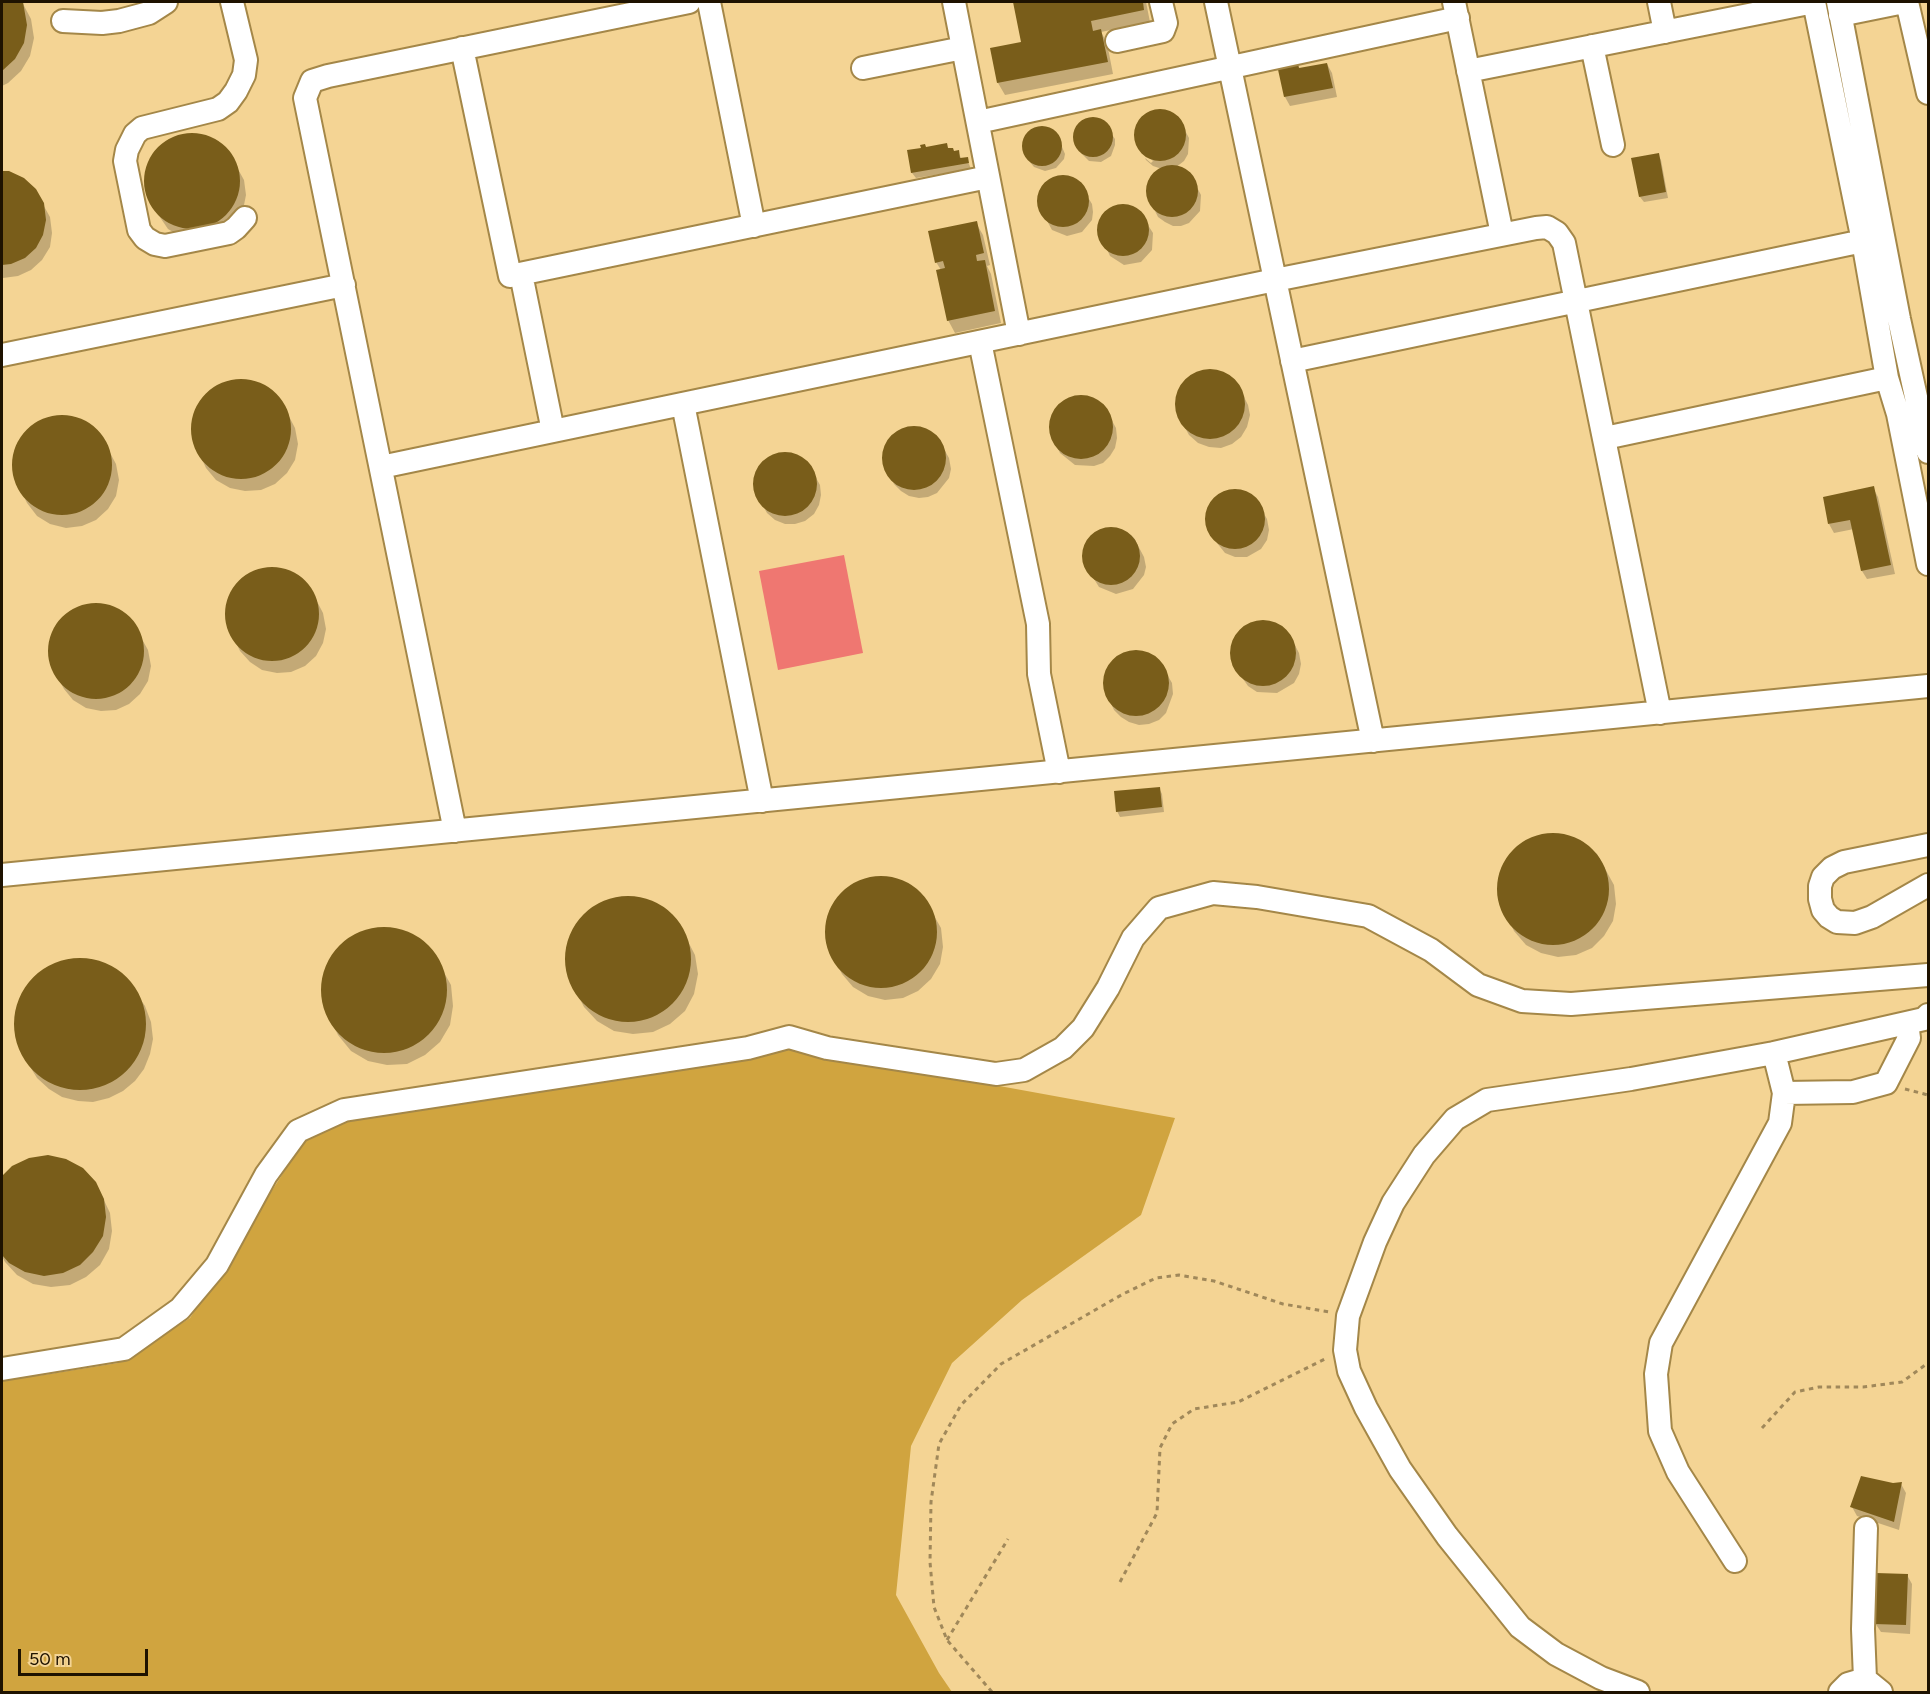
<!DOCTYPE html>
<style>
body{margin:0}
#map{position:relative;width:1930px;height:1694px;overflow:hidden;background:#f4d494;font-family:Figtree,sans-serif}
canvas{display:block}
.frame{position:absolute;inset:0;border:3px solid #1e1200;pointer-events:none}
.scale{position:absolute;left:18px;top:1649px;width:130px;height:27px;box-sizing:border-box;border:3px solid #1e1200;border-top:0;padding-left:8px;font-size:18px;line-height:21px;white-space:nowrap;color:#1e1200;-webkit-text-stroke:4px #f4d494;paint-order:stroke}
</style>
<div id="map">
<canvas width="1930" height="1694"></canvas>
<div class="frame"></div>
<div class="scale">50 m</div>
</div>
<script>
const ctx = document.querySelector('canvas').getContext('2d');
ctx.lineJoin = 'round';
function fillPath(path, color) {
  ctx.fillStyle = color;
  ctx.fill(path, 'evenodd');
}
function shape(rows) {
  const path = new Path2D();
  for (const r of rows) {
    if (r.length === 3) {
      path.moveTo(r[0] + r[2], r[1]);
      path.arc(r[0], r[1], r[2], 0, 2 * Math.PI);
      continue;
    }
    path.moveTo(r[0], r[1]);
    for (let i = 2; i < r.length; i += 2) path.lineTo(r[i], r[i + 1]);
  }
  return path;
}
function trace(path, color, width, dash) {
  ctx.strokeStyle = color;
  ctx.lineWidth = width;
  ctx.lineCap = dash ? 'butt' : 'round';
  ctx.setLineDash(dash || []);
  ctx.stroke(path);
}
fillPath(shape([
 [791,1048,1175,1118,1141,1215,1022,1300,952,1363,911,1446,896,1595,939,1673,952,1692,2,1692,2,1376,37,1376,118,1363,190,1318,307,1136,349,1120]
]), '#d0a43f');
fillPath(shape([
 [844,555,863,653,778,670,759,571]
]), '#ef7771');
fillPath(shape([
 [2,2,22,2,31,19,34,38,30,56,21,71,8,83,2,86],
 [1015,2,1146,2,1150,22,1101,32,1107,43,1113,74,1005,95,998,83,991,49,1023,43],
 [1297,63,1300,69,1327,64,1332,73,1337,97,1290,106,1285,97,1279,66],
 [1153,111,1168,112,1180,121,1189,138,1188,154,1184,161,1175,168,1180,168,1192,178,1201,195,1200,211,1189,223,1181,226,1173,226,1165,222,1158,217,1149,199,1149,183,1162,169,1153,166,1146,160,1145,158,1151,163,1153,161,1141,150,1136,143,1137,126,1146,114],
 [1092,119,1103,122,1115,139,1115,145,1111,156,1101,162,1089,161,1081,153,1075,141,1075,135,1081,124],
 [1040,128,1053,131,1057,135,1065,154,1064,159,1056,168,1045,171,1034,167,1030,162,1024,144,1029,133],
 [187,134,203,135,218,142,229,153,244,180,246,195,243,210,236,223,181,237,168,229,151,204,146,190,145,174,150,160,159,147,172,138],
 [946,145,949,150,954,153,958,152,962,160,967,159,971,169,916,178,912,173,909,151],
 [1658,154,1661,160,1668,198,1644,202,1640,197,1633,159],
 [2,173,8,173,35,190,50,217,52,233,50,247,42,260,31,270,18,276,3,278,2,277],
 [1068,177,1076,180,1086,194,1092,204,1093,212,1092,220,1082,232,1067,236,1052,230,1039,206,1038,199,1045,184,1051,179],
 [1124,206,1139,211,1153,233,1152,250,1141,262,1124,265,1110,256,1098,230,1100,222,1109,210],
 [976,223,983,235,990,265,987,266,991,274,1001,323,955,333,948,320,941,270,936,262],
 [1212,371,1222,373,1231,378,1238,385,1248,405,1250,415,1247,427,1241,437,1232,444,1221,448,1209,447,1198,443,1189,435,1178,415,1176,404,1178,392,1184,383,1192,376,1201,372],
 [235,380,252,381,267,388,280,399,295,428,298,444,295,460,287,473,275,484,261,490,245,491,230,488,216,480,206,468,193,440,192,425,196,409,205,395,219,385],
 [1077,397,1088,397,1097,401,1105,408,1116,428,1117,438,1115,448,1110,456,1103,463,1094,466,1075,465,1060,453,1051,434,1050,424,1053,415,1059,406,1067,400],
 [57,417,73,418,89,424,101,436,116,464,119,480,116,496,108,509,96,520,82,526,66,528,50,524,37,516,27,503,14,476,13,460,17,445,27,431,40,421],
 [910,428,921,428,931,432,938,439,949,458,951,469,949,478,937,493,928,497,919,498,909,496,901,491,894,484,885,465,884,456,886,446,892,437,900,431],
 [786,453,796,455,810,467,820,485,821,495,819,505,814,514,805,521,795,524,785,524,775,520,767,513,756,493,754,483,756,473,768,458],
 [1873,488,1878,497,1895,574,1867,579,1862,571,1854,529,1834,533,1829,524],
 [1236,491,1248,494,1256,500,1267,519,1269,530,1267,540,1261,549,1247,557,1235,557,1225,553,1217,543,1208,523,1210,507,1220,495],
 [1108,528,1117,528,1126,532,1134,538,1144,557,1146,567,1144,575,1133,589,1116,594,1099,587,1084,563,1085,545,1090,537,1098,531],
 [266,569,282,569,297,575,309,586,323,613,326,629,323,643,316,656,305,666,291,672,277,673,262,670,250,662,240,651,227,624,226,609,230,595,239,582,251,573],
 [91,605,107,606,121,612,133,623,148,650,151,666,148,681,140,694,129,704,116,710,101,711,86,708,73,700,64,689,50,662,49,647,53,632,62,619,75,609],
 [1260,621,1271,622,1281,626,1289,634,1299,653,1301,664,1299,674,1294,683,1277,693,1257,692,1248,686,1236,669,1232,659,1232,648,1235,639,1241,630,1250,624],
 [1132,652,1143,652,1153,657,1161,664,1172,683,1173,694,1166,713,1159,720,1149,724,1139,725,1129,722,1121,717,1114,710,1105,690,1104,680,1107,670,1113,661,1121,655],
 [1159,788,1162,794,1164,812,1120,817,1117,811],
 [1546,834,1565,835,1583,842,1597,854,1614,885,1616,904,1613,921,1604,936,1592,948,1576,955,1558,957,1541,953,1526,945,1514,931,1500,902,1498,885,1502,868,1512,852,1527,840],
 [874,877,893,878,910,885,924,898,941,928,943,947,940,964,931,979,918,991,903,998,885,1000,868,996,853,987,842,974,827,945,826,927,830,910,840,894,855,883],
 [630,897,649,901,666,910,679,924,695,955,698,974,694,994,685,1011,670,1024,653,1032,633,1034,614,1031,597,1021,584,1007,568,976,566,957,569,938,579,921,593,908,611,899],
 [376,929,398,930,417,938,433,953,451,985,453,1006,450,1025,440,1042,425,1055,407,1064,387,1065,368,1061,351,1051,338,1035,323,1004,322,984,327,965,339,947,356,935],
 [82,959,99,962,114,969,127,979,145,1006,151,1022,153,1039,150,1054,144,1069,135,1081,123,1091,109,1098,93,1102,78,1101,62,1097,49,1089,37,1078,21,1052,16,1037,15,1022,18,1005,25,989,35,976,49,966,65,961],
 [13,1167,102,1196,110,1213,112,1231,109,1249,100,1265,86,1277,70,1285,51,1287,33,1284,17,1275,5,1262,2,1256,2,1178],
 [1893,1484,1901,1484,1906,1493,1899,1530,1857,1516,1852,1507],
 [1907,1575,1912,1584,1910,1634,1881,1632,1875,1623]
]), '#0003');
fillPath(shape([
 [2,2,23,2,27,25,24,43,15,59,2,71],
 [1013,2,1143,2,1144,10,1091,21,1093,31,1101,29,1108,62,997,83,990,48,1021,42],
 [1297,61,1299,68,1327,63,1333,88,1284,97,1277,65],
 [1160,135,26],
 [1093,137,20],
 [1042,146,20],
 [192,181,48],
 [947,143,948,148,953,148,954,151,959,150,960,158,968,157,969,163,911,173,907,150,921,148,920,145,925,144,926,147],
 [1659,153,1666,192,1639,197,1631,158],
 [1172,191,26],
 [2,171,9,171,24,178,36,189,44,203,46,220,43,235,36,248,25,258,11,264,2,265],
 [1063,201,26],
 [1123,230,26],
 [977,221,984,253,976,255,977,261,985,260,995,311,947,321,936,270,945,268,943,261,935,263,928,231],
 [1210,404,35],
 [241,429,50],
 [1081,427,32],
 [62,465,50],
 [914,458,32],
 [785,484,32],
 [1874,486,1891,565,1861,571,1850,520,1828,524,1823,497],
 [1235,519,30],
 [1111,556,29],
 [272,614,47],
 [96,651,48],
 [1263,653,33],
 [1136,683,33],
 [1160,787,1162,807,1116,812,1114,791],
 [1553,889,56],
 [881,932,56],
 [628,959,63],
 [384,990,63],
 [80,1024,66],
 [48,1155,66,1159,83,1168,96,1182,104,1199,106,1217,103,1236,93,1252,80,1265,63,1273,44,1276,25,1272,9,1263,2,1255,2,1176,12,1166,29,1158],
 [1861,1476,1893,1483,1902,1482,1894,1522,1850,1507],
 [1876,1573,1908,1574,1906,1625,1874,1624]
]), '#795d1a');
const minor = shape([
 [232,2,246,60,244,75,236,91,228,102,218,109,142,128,135,134,127,150,125,161,139,230,145,238,155,244,165,246,229,233,236,228,245,218],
 [709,2,754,226],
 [954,2,1019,334],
 [1216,2,1373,741],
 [1454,2,1502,234],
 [1659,2,1665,32],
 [1814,2,1863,241,1887,378,1898,414,1928,564],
 [1838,2,1899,319,1928,452],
 [1907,2,1928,93],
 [1840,15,1904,2],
 [63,21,102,23,119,21,149,13,166,2],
 [1117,41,1163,31,1166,23,1161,2],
 [1592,46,1613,145],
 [462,48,510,276,988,177],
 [863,68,963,48],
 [1468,71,1814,2],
 [978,122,1458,18],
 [521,274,553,431],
 [980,342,1038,624,1039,674,1059,772],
 [2,355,344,285],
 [1292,361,1863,241],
 [683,404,762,801],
 [1605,438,1887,378],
 [381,467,1275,280,1536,228,1547,227,1557,233,1564,243,1660,713],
 [455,831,305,98,312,81,328,76,689,2],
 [1928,845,1844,862,1832,868,1823,877,1820,886,1820,899,1823,910,1829,917,1837,922,1855,923,1872,917,1928,885],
 [2,875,1928,686],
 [1784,1093,1853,1092,1886,1083,1909,1038,1907,1023],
 [2,1369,124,1349,180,1309,217,1265,266,1175,298,1131,344,1110,748,1048,789,1037,827,1048,996,1074,1024,1070,1063,1048,1083,1028,1108,988,1133,938,1159,908,1213,893,1257,897,1368,916,1431,950,1478,985,1522,1001,1571,1004,1928,975],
 [1735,1561,1678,1472,1660,1431,1656,1374,1661,1343,1780,1123,1784,1093,1774,1053],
 [1865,1679,1863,1629,1866,1528],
 [1638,1692,1601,1678,1556,1654,1520,1627,1447,1536,1400,1469,1366,1408,1349,1371,1345,1350,1348,1316,1375,1242,1393,1203,1424,1155,1455,1119,1487,1100,1631,1079,1774,1053,1924,1019,1928,1015],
 [1840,1692,1848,1684,1865,1679,1881,1692]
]);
trace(minor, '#a48748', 26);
trace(shape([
 [1905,1089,1928,1095],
 [1762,1428,1795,1392,1819,1387,1863,1387,1902,1382,1928,1363],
 [1120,1582,1157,1513,1160,1448,1172,1424,1194,1409,1238,1402,1327,1358],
 [947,1640,1008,1539],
 [992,1692,947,1640,934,1607,930,1562,931,1502,939,1444,961,1405,1001,1364,1123,1294,1156,1278,1179,1275,1214,1281,1283,1304,1330,1312]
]), '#a0885a', 3, [4.5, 4.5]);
trace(minor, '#fff', 22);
</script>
